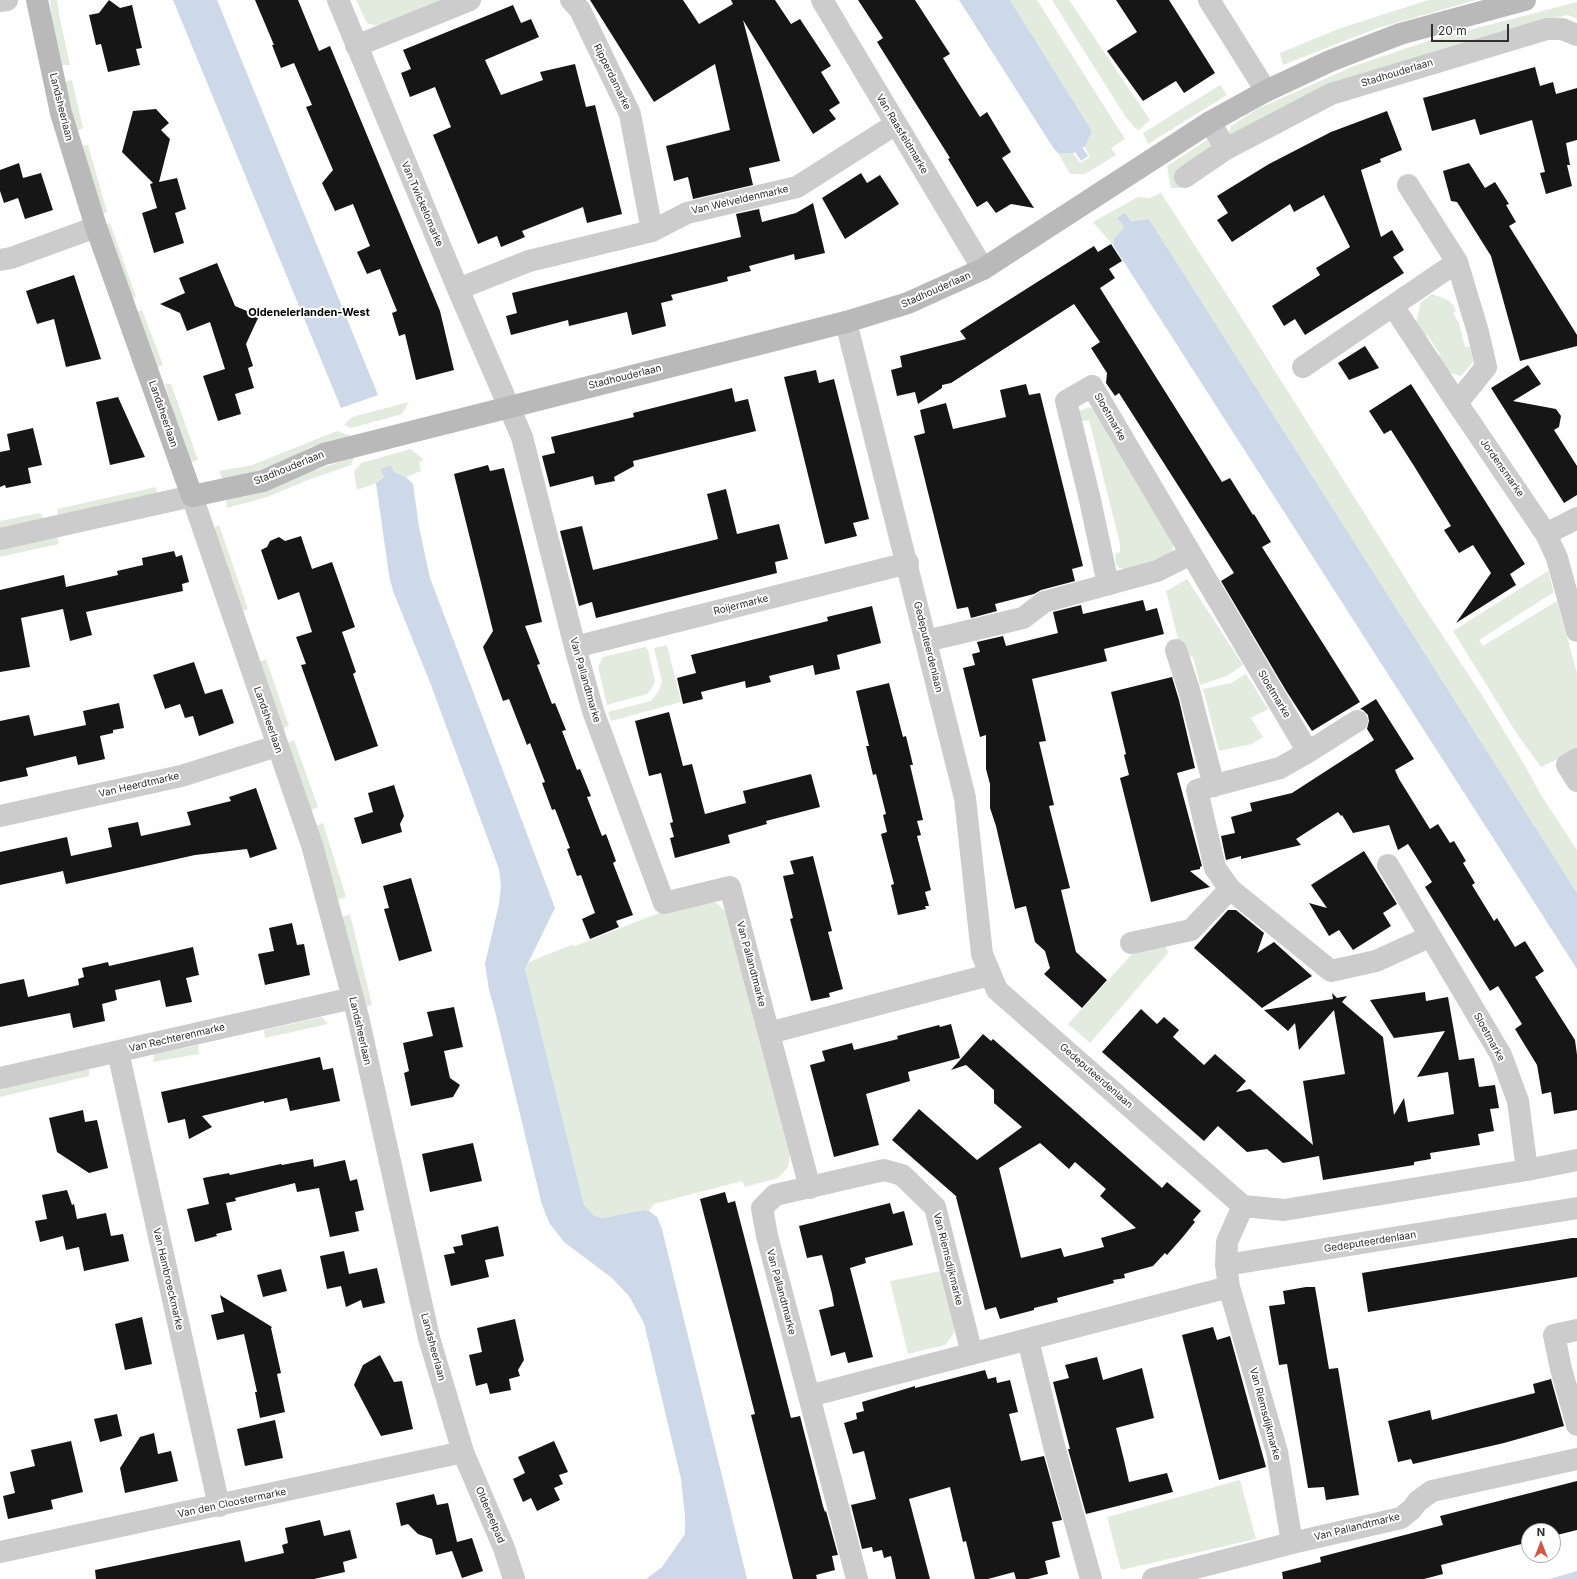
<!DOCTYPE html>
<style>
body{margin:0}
#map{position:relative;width:1577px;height:1579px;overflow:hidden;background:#fff;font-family:Inter,sans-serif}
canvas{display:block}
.north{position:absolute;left:1521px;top:1523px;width:40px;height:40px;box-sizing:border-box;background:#fff;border:1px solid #acacac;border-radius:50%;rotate:0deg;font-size:11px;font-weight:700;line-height:16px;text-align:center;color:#2f2f2f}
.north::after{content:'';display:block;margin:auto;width:14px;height:18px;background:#d75641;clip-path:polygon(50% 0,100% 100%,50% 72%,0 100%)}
.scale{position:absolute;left:1431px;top:24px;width:78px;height:18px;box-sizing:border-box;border:2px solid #2f2f2f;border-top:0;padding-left:5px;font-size:12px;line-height:14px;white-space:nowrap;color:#2f2f2f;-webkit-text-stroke:3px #fff;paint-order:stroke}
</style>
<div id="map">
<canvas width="1577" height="1579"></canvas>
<div class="north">N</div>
<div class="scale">20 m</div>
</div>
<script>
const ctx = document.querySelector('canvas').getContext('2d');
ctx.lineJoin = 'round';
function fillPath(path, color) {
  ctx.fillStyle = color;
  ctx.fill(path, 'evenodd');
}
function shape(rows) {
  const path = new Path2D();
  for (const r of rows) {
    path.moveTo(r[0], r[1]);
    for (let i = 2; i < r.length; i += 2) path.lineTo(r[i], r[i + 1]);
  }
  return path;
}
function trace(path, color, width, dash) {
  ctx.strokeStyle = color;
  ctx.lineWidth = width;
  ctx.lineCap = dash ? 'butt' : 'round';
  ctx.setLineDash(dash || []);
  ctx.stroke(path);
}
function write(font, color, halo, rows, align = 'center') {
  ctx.font = font + ' Inter,sans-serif';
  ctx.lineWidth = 4;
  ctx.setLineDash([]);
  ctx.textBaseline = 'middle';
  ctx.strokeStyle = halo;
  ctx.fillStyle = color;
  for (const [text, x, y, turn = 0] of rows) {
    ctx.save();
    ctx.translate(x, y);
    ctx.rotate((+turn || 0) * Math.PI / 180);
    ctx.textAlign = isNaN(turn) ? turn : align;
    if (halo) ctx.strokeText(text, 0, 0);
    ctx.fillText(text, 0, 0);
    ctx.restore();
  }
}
fillPath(shape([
 [50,0,57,0,60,19,70,65,62,65,52,19],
 [356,0,444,0,383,24,376,25,368,24,366,21],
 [1010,0,1037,0,1125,139,1111,148,1116,155,1085,174,1070,174,1058,153,1073,153,1080,163,1090,157,1085,147,1092,131],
 [1052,0,1069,0,1150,120,1139,130,1134,127,1125,116],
 [1428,0,1476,0,1375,29,1283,65,1280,53,1338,29],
 [1577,2,1577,19,1568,15,1484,37,1233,137,1228,134,1231,126,1257,109,1354,66,1431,40],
 [72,80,83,128,77,131,64,82],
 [1220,85,1227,95,1148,144,1143,133],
 [1210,138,1215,149,1182,173,1181,188,1171,188,1167,166],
 [88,145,107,212,100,215,81,146],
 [1161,193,1236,309,1419,600,1480,692,1521,759,1541,795,1577,850,1577,893,1149,219,1131,221,1122,216,1117,218,1124,227,1114,239,1113,245,1093,222,1138,197,1149,198],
 [110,223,136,297,128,298,103,226],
 [1432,294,1448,300,1453,305,1456,311,1453,313,1459,323,1465,347,1470,347,1473,362,1461,376,1447,372,1437,356,1440,354,1427,335,1424,337,1416,323,1421,302],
 [142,310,163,365,156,368,134,314],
 [165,384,171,384,198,460,189,463],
 [409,402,402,414,351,428,344,425,352,417],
 [1090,407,1098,411,1175,537,1172,552,1151,565,1131,570,1119,568,1116,564,1115,554,1120,552,1120,544,1089,420,1078,422,1078,411],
 [337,431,351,436,311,447,290,459,254,472,222,479,219,471,252,465],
 [411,449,424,460,419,462,421,471,406,477,394,472,391,465,384,477,376,483,357,490,354,471,361,463],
 [354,457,351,465,308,480,267,497,227,508,226,500],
 [156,487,157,494,58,516,57,509],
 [40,513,44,519,0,528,0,521],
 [219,525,248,609,240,612,212,529],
 [57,536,59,544,0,557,0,549],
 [1548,571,1554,592,1479,640,1483,646,1557,601,1577,673,1577,750,1541,767,1517,734,1453,631],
 [1187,579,1243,665,1227,676,1200,685,1193,657,1181,651,1166,591],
 [667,645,681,702,611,721,608,712,651,701,658,692,662,682,654,648],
 [645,647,648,650,655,682,652,688,647,694,607,705,598,667,603,657],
 [266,659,289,726,281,729,259,662],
 [1246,674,1268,709,1251,718,1263,737,1252,744,1219,751,1203,689,1231,683],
 [294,740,318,807,311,810,286,743],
 [323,823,346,897,338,900,315,826],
 [708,901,716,903,727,912,790,1154,788,1167,778,1178,745,1187,742,1181,654,1204,649,1211,644,1210,602,1218,593,1215,584,1205,525,969,529,962,571,945,575,946,656,914],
 [350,914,372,1005,364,1007,342,917],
 [1166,946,1168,953,1090,1043,1068,1024,1133,953],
 [322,1017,328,1024,265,1038,264,1030],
 [198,1045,199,1054,153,1062,154,1054],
 [89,1069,89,1076,0,1097,0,1088],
 [941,1271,954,1325,954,1333,945,1345,908,1354,890,1281],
 [1240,1480,1256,1539,1121,1570,1107,1517]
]), '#e3ebdf');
fillPath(shape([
 [173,0,217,0,378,395,341,408],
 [959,0,1010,0,1092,131,1085,147,1082,147,1088,156,1081,161,1075,152,1073,153,1058,153,1054,149],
 [1125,213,1131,221,1149,219,1577,893,1577,969,1113,245,1114,239,1124,227,1117,218],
 [391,465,394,472,406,477,413,484,419,527,430,578,555,908,525,969,584,1205,593,1215,602,1218,644,1210,649,1211,657,1217,662,1229,747,1579,646,1579,662,1567,685,1534,685,1516,681,1479,644,1323,629,1296,612,1278,564,1242,550,1224,542,1205,495,1011,489,990,485,964,499,904,501,886,499,869,431,685,393,591,389,575,376,483,384,477,381,469],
 [1577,1571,1577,1579,1548,1579,1549,1579]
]), '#cdd8e9');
fillPath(shape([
 [109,0,120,8,132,5,142,48,136,49,140,65,108,72,101,44,96,45,89,15,99,13],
 [255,0,298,0,319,51,330,46,440,311,454,370,416,380,405,334,399,336,392,313,397,311,380,269,367,274,357,252,370,246,353,204,335,211,322,183,333,170,306,107,312,105,294,63,281,68,272,45,274,45],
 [590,0,683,0,699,24,733,4,731,0,775,0,791,24,800,19,831,66,821,72,840,103,829,110,836,119,813,134,743,20,780,161,749,168,753,185,693,199,688,177,674,181,666,146,730,130,715,64,654,102],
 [858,0,915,0,950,54,943,58,954,76,980,117,987,112,1011,152,1002,158,1034,208,1011,204,996,213,987,201,977,207,948,159,950,158,877,42,883,38],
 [1116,0,1169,0,1215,73,1184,93,1176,81,1143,101,1107,51,1137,32],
 [513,5,521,23,531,19,539,37,485,60,501,95,543,80,540,72,575,64,586,107,595,105,622,214,587,223,583,207,522,231,525,237,501,247,497,236,478,244,433,135,451,127,435,87,410,97,401,73,411,69,403,50],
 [1535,67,1540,86,1553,82,1556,94,1577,88,1577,140,1566,143,1570,165,1567,165,1572,186,1546,194,1540,173,1545,172,1532,120,1480,135,1475,119,1432,131,1423,98],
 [156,109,169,123,161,130,170,139,159,182,177,178,186,209,175,213,184,243,154,253,142,213,157,208,150,184,153,183,122,152,133,111],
 [1387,111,1402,150,1380,159,1381,162,1361,170,1381,237,1392,230,1404,250,1393,257,1404,273,1305,335,1295,319,1284,326,1272,306,1320,275,1316,268,1350,247,1324,195,1294,212,1290,204,1232,242,1217,220,1228,213,1217,196,1269,164,1331,132],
 [19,163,23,178,41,173,53,210,25,219,18,198,4,203,0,191,0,170],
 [1469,163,1485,188,1495,182,1509,204,1506,205,1516,222,1509,226,1577,335,1577,346,1520,361,1491,256,1457,202,1451,201,1443,171],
 [861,173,867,183,880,175,899,204,845,239,822,198],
 [813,203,825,253,795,260,794,254,749,266,751,271,727,277,728,281,671,295,673,300,661,303,666,326,632,335,627,312,569,326,568,320,511,335,506,316,517,313,512,293,741,237,736,214,759,209,762,222,796,213],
 [1111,244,1122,261,1109,269,1115,278,1100,288,1222,482,1230,478,1253,515,1254,514,1271,542,1262,547,1360,702,1312,731,1285,689,1221,581,1234,573,1119,393,1115,396,1106,383,1107,373,1091,348,1100,342,1074,304,951,383,942,385,942,388,918,404,915,392,897,396,891,370,902,367,900,356,966,339,960,331,1094,246,1098,252],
 [217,263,235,306,259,316,246,344,253,366,248,368,254,388,235,394,241,414,218,421,203,376,225,369,210,322,187,331,180,313,160,304,185,293,179,278],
 [74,275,101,359,66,367,54,319,37,324,26,291],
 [1365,346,1379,368,1349,380,1338,363],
 [1528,365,1541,384,1513,401,1556,409,1561,416,1559,427,1554,430,1577,466,1577,495,1564,503,1491,388],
 [816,370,819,383,834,379,869,519,853,523,857,536,825,544,784,377],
 [1026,384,1029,395,1040,393,1083,566,1072,569,1075,581,1041,590,1034,594,995,604,997,611,971,618,968,607,957,609,914,436,925,433,920,410,946,403,953,429,1006,417,1000,390],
 [1411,384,1525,564,1510,574,1516,585,1456,623,1491,573,1473,545,1459,553,1444,530,1451,526,1414,466,1391,430,1384,434,1369,411],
 [732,388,735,402,748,399,756,431,633,461,634,466,614,477,615,481,595,485,593,476,550,487,542,456,555,453,551,437,634,417,633,413],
 [118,397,145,457,110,465,96,402],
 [33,428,42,465,28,468,31,483,6,488,5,485,0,487,0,452,10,450,7,434],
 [488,465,490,471,504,468,522,540,542,622,525,626,540,664,537,665,552,704,555,703,566,730,562,731,577,770,580,769,591,796,587,797,602,836,606,834,616,861,613,863,633,915,616,921,619,927,590,939,582,919,595,913,581,875,577,876,567,849,570,848,555,809,552,810,542,783,545,782,530,743,527,745,509,699,503,701,483,647,493,631,454,474],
 [726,489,737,534,779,524,788,559,775,562,777,573,596,618,592,602,579,606,560,531,582,526,593,570,718,539,707,494],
 [301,536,312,569,332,562,355,627,342,632,356,672,353,674,378,746,335,761,301,665,306,664,296,637,312,632,299,592,278,600,261,550,267,547,270,541,279,537,285,541],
 [174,551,176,557,182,555,189,582,182,584,183,591,86,612,92,635,70,641,63,609,21,618,30,667,0,672,0,590,64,575,66,587,118,575,117,571,143,565,142,558],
 [1143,600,1146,611,1157,608,1164,634,1104,649,1107,661,1032,679,1046,741,1039,742,1054,805,1049,806,1070,888,1061,890,1076,952,1107,980,1082,1008,1044,974,1050,968,1045,951,1035,942,1026,906,1015,909,996,826,990,808,990,784,986,769,986,735,980,737,963,668,975,665,972,654,980,652,977,642,1003,636,1006,646,1058,633,1053,612,1081,605,1083,614],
 [872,606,881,643,837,655,840,669,815,675,813,665,769,676,771,682,759,685,746,688,745,681,701,692,703,699,683,704,677,678,696,673,691,655,828,621,827,617],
 [194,662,205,694,222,689,234,723,199,736,193,716,185,718,180,704,165,709,153,675],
 [1172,677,1179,700,1195,768,1177,773,1202,866,1200,867,1200,869,1190,871,1210,887,1151,902,1120,778,1129,775,1124,755,1126,754,1111,692],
 [889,683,903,737,906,736,913,765,910,765,923,820,917,821,921,835,917,836,931,890,925,892,929,906,925,906,926,909,898,915,891,885,894,884,881,834,887,832,883,815,886,814,876,774,873,775,866,746,869,746,856,691],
 [1376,699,1414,759,1395,770,1399,779,1430,829,1438,824,1450,843,1454,841,1466,861,1463,863,1475,883,1472,885,1494,921,1497,918,1515,947,1525,941,1544,971,1535,977,1575,1040,1577,1055,1577,1110,1554,1114,1551,1092,1542,1094,1537,1065,1515,1029,1522,1024,1498,986,1490,991,1425,887,1432,882,1408,844,1398,850,1389,825,1353,833,1342,815,1341,816,1338,812,1296,839,1301,845,1241,859,1241,856,1226,860,1221,836,1235,833,1231,817,1252,811,1250,803,1292,793,1374,740,1367,729,1369,721,1368,715,1363,710,1360,709],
 [119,703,124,728,113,730,113,733,100,736,105,759,78,765,76,756,26,768,28,776,0,782,0,721,29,715,34,736,86,725,83,711],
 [669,712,683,766,692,764,705,814,746,803,743,791,811,774,820,807,766,821,767,824,728,835,730,843,675,858,670,838,674,837,670,823,673,822,661,773,649,776,635,721],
 [394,785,404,816,400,824,402,832,362,844,354,818,373,812,368,793],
 [256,788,277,849,250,858,247,849,195,855,66,884,63,871,0,885,0,852,67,837,71,856,112,847,108,828,138,822,141,836,191,825,187,812,231,801,229,797],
 [1364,851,1397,904,1383,913,1391,926,1353,950,1339,930,1329,936,1309,903,1327,908,1311,885],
 [813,856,832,931,828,932,843,989,829,993,830,997,811,1001,790,919,793,918,783,876,794,874,790,861],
 [411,878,432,951,399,961,384,909,389,908,383,886],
 [1228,910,1236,910,1264,933,1257,953,1274,942,1312,976,1262,1008,1194,948],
 [292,923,297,945,304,944,310,975,265,985,258,954,274,951,269,928],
 [193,947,199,975,186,978,192,1002,166,1007,160,980,115,990,117,1000,102,1004,105,1021,73,1028,70,1013,0,1027,0,984,24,979,28,997,79,985,78,979,84,977,82,968,108,962,109,966],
 [1425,992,1426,1001,1448,997,1459,1060,1474,1058,1479,1087,1495,1085,1499,1108,1490,1109,1494,1131,1478,1134,1480,1145,1430,1153,1431,1159,1414,1162,1414,1165,1323,1180,1319,1156,1283,1163,1267,1149,1247,1152,1218,1126,1204,1141,1102,1052,1141,1009,1157,1024,1164,1017,1179,1030,1173,1037,1204,1065,1215,1054,1246,1081,1236,1092,1250,1089,1313,1145,1303,1081,1345,1074,1334,1010,1299,1050,1295,1023,1288,1031,1264,1010,1333,999,1332,993,1337,998,1347,996,1342,1002,1383,1037,1394,1115,1404,1098,1408,1122,1454,1114,1448,1072,1417,1077,1445,1031,1394,1038,1370,1000],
 [454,1007,463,1047,444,1051,450,1078,460,1085,453,1097,411,1106,404,1073,409,1071,403,1043,433,1036,427,1012],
 [951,1024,960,1058,908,1072,910,1081,866,1094,879,1145,834,1157,810,1065,825,1061,822,1051,852,1043,854,1050,898,1039,897,1036,939,1025,940,1027],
 [983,1034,991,1041,993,1039,1162,1188,1167,1182,1201,1211,1193,1220,1195,1222,1182,1238,1167,1255,1165,1253,1153,1266,1124,1274,1125,1278,1113,1280,1114,1283,1057,1298,1058,1302,1034,1308,1034,1310,1000,1319,996,1307,985,1310,956,1197,957,1197,892,1140,919,1109,977,1160,1022,1127,994,1103,994,1090,966,1065,951,1070],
 [1040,1143,1069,1169,1075,1162,1106,1189,1100,1196,1136,1228,1101,1238,1104,1247,1064,1257,1061,1248,1021,1258,999,1168],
 [320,1057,323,1070,333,1068,340,1101,290,1111,287,1098,264,1103,264,1101,202,1116,212,1127,189,1139,185,1119,168,1123,161,1092],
 [83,1110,85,1122,97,1120,108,1168,89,1173,57,1152,49,1118],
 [473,1143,482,1181,430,1192,422,1154],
 [313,1159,314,1167,345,1160,350,1181,357,1179,364,1210,355,1212,359,1231,330,1237,319,1188,297,1192,295,1183,235,1198,236,1201,226,1203,232,1230,216,1234,217,1236,195,1242,187,1209,209,1204,203,1178,229,1173,230,1175,281,1164,282,1165],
 [67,1190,72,1205,74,1204,77,1219,106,1213,111,1236,123,1234,129,1261,84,1271,79,1247,66,1250,63,1236,40,1242,35,1221,47,1219,42,1195],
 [725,1192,728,1203,735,1201,791,1418,800,1416,823,1506,825,1512,826,1511,838,1555,832,1556,835,1570,816,1575,817,1579,793,1579,751,1415,755,1414,700,1199],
 [890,1203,893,1214,904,1211,913,1245,865,1258,866,1263,850,1268,873,1357,848,1363,845,1352,831,1356,819,1310,834,1306,832,1294,822,1255,807,1258,799,1226],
 [498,1226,504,1256,485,1260,489,1277,451,1286,444,1255,455,1253,453,1247,463,1245,461,1235],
 [1572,1238,1577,1238,1577,1277,1368,1312,1362,1273],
 [344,1251,349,1274,377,1268,385,1303,363,1308,361,1300,346,1307,341,1286,327,1289,320,1256],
 [281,1269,287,1291,263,1297,257,1275],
 [1306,1287,1315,1287,1329,1369,1338,1368,1359,1495,1326,1500,1324,1487,1308,1488,1287,1364,1279,1365,1269,1306,1285,1304,1283,1291],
 [220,1295,272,1327,271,1328,281,1373,277,1374,285,1412,260,1418,255,1392,257,1392,244,1334,217,1340,211,1315,224,1312],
 [142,1317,152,1364,125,1370,115,1324],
 [515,1319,524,1360,518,1370,520,1376,509,1379,511,1390,490,1394,487,1383,476,1386,469,1355,482,1352,477,1328],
 [1213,1327,1217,1340,1230,1336,1266,1467,1219,1480,1182,1335],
 [380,1355,394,1382,402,1381,413,1429,381,1436,354,1385,363,1365],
 [1097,1357,1103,1380,1142,1368,1154,1418,1116,1428,1124,1460,1129,1482,1167,1473,1173,1492,1086,1514,1068,1449,1070,1449,1053,1382,1069,1378,1065,1365],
 [985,1370,988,1379,996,1377,997,1383,1010,1380,1018,1412,1009,1414,1021,1461,1044,1456,1062,1520,1052,1522,1060,1557,1045,1561,1048,1574,1028,1579,1016,1579,1014,1572,988,1579,975,1579,966,1541,963,1542,950,1487,909,1499,930,1579,896,1579,891,1556,884,1558,882,1550,873,1552,872,1547,862,1549,851,1505,876,1499,864,1451,853,1454,844,1423,857,1419,856,1413,864,1411,862,1402,915,1386,915,1388],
 [1551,1379,1564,1426,1504,1443,1413,1464,1411,1459,1398,1462,1388,1421,1430,1410,1432,1420,1473,1409,1535,1393,1533,1384],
 [117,1414,122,1436,100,1442,94,1419],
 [275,1420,283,1458,245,1466,237,1429],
 [154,1433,158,1454,171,1451,178,1481,125,1493,120,1468,140,1437],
 [71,1441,83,1492,51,1500,53,1509,8,1519,3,1496,15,1493,10,1472,35,1466,31,1450],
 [554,1441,568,1472,559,1475,563,1484,554,1488,560,1500,537,1511,531,1498,523,1502,513,1479,525,1473,518,1457],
 [1577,1481,1577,1530,1553,1536,1553,1531,1529,1531,1529,1542,1441,1565,1443,1574,1424,1579,1283,1579,1282,1572,1321,1562,1320,1557,1443,1525,1440,1516],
 [434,1494,437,1505,448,1503,457,1542,472,1538,483,1571,462,1578,452,1551,436,1555,432,1539,418,1534,408,1524,401,1526,396,1503],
 [320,1520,324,1536,350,1530,357,1558,343,1562,345,1572,314,1579,96,1579,95,1570,240,1540,245,1562,284,1553,282,1545,288,1543,285,1528]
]), '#161616');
trace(shape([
 [338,0,458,289,522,437,575,647,593,711,664,903,730,887,810,1188],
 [571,0,580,10,630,114,652,231],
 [822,0,983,269],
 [1209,0,1266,91],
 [0,1,7,0],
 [356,46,470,0],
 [1210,122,1226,149,1331,94,1547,29,1562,29,1577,35],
 [1185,177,1226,149],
 [1408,185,1457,262,1478,332,1486,367,1457,403],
 [0,260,11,258,96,227],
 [458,289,529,261,652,231,687,213,797,187,896,124],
 [1393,306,1457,403,1546,534],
 [846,322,965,798,982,954,997,990,1243,1206,1284,1210,1527,1170,1577,1160],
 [1303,367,1457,262],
 [1577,518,1546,534,1557,558,1577,631],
 [0,539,192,496,312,845,358,1017,429,1338,463,1452,504,1548,514,1579],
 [1108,584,1090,500,1066,401,1092,386,1308,752],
 [926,641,1023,618,1044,602,1157,571,1191,554],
 [575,647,908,563],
 [1176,650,1189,690,1214,786],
 [1357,721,1308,752,1280,768,1197,790,1215,868,1230,889,1331,971,1376,961,1429,937],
 [1577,759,1567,765,1577,781],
 [0,816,181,776,277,746],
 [1388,865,1501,1055,1518,1101,1527,1170],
 [1131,943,1191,930,1230,889],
 [769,1033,989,975],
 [118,1052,219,1506],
 [0,1078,353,998],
 [1243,1206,1227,1242,1226,1265,1229,1287,1277,1452,1292,1543],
 [1226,1265,1577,1208],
 [1577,1330,1554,1335,1561,1369,1577,1425],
 [1028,1340,1054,1446,1091,1579],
 [809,1396,1229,1287],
 [0,1552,463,1452],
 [857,1579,767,1236,762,1208,775,1195,884,1170,902,1175,935,1207,972,1354],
 [1153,1579,1292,1543,1401,1518,1412,1509,1418,1501,1432,1491,1577,1459]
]), '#ccc', 22);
trace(shape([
 [37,0,61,113,96,227,192,496,263,481,324,454,846,322,908,303,983,269,1210,122,1266,91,1330,61,1400,34,1525,0]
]), '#b9b9b9', 22);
write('10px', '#2f2f2f', '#fff', [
 ["Stadhouderlaan",1397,73,-17],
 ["Ripperdamarke",612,77,64],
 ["Landsheerlaan",61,107,76],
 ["Van Raasfeldmarke",902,134,59],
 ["Van Welveldenmarke",740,200,-13],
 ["Van Twickelomarke",422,204,67],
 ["Stadhouderlaan",936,290,-24],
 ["Stadhouderlaan",625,377,-14],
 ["Landsheerlaan",163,414,71],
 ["Sloetmarke",1110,417,60],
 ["Stadhouderlaan",289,468,-22],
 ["Jordensmarke",1502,468,55],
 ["Roijermarke",741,605,-14],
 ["Gedeputeerdenlaan",928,647,76],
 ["Van Pallandtmarke",585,680,74],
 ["Sloetmarke",1274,694,59],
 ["Landsheerlaan",268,720,71],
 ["Van Heerdtmarke",139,785,-13],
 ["Van Pallandtmarke",751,964,75],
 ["Landsheerlaan",360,1031,77],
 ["Sloetmarke",1489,1037,61],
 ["Van Rechterenmarke",177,1038,-13],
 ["Gedeputeerdenlaan",1096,1076,41],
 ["Gedeputeerdenlaan",1370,1242,-9],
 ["Van Riemsdijkmarke",948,1259,76],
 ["Van Hambroeckmarke",168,1279,77],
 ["Van Pallandtmarke",781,1292,75],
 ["Landsheerlaan",433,1347,75],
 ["Van Riemsdijkmarke",1265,1414,75],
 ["Van den Cloostermarke",232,1503,-12],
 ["Oldeneelpad",490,1515,67],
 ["Van Pallandtmarke",1357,1527,-14]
]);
write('bold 11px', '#000', '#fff', [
 ["Oldenelerlanden-West",309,313]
]);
</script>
